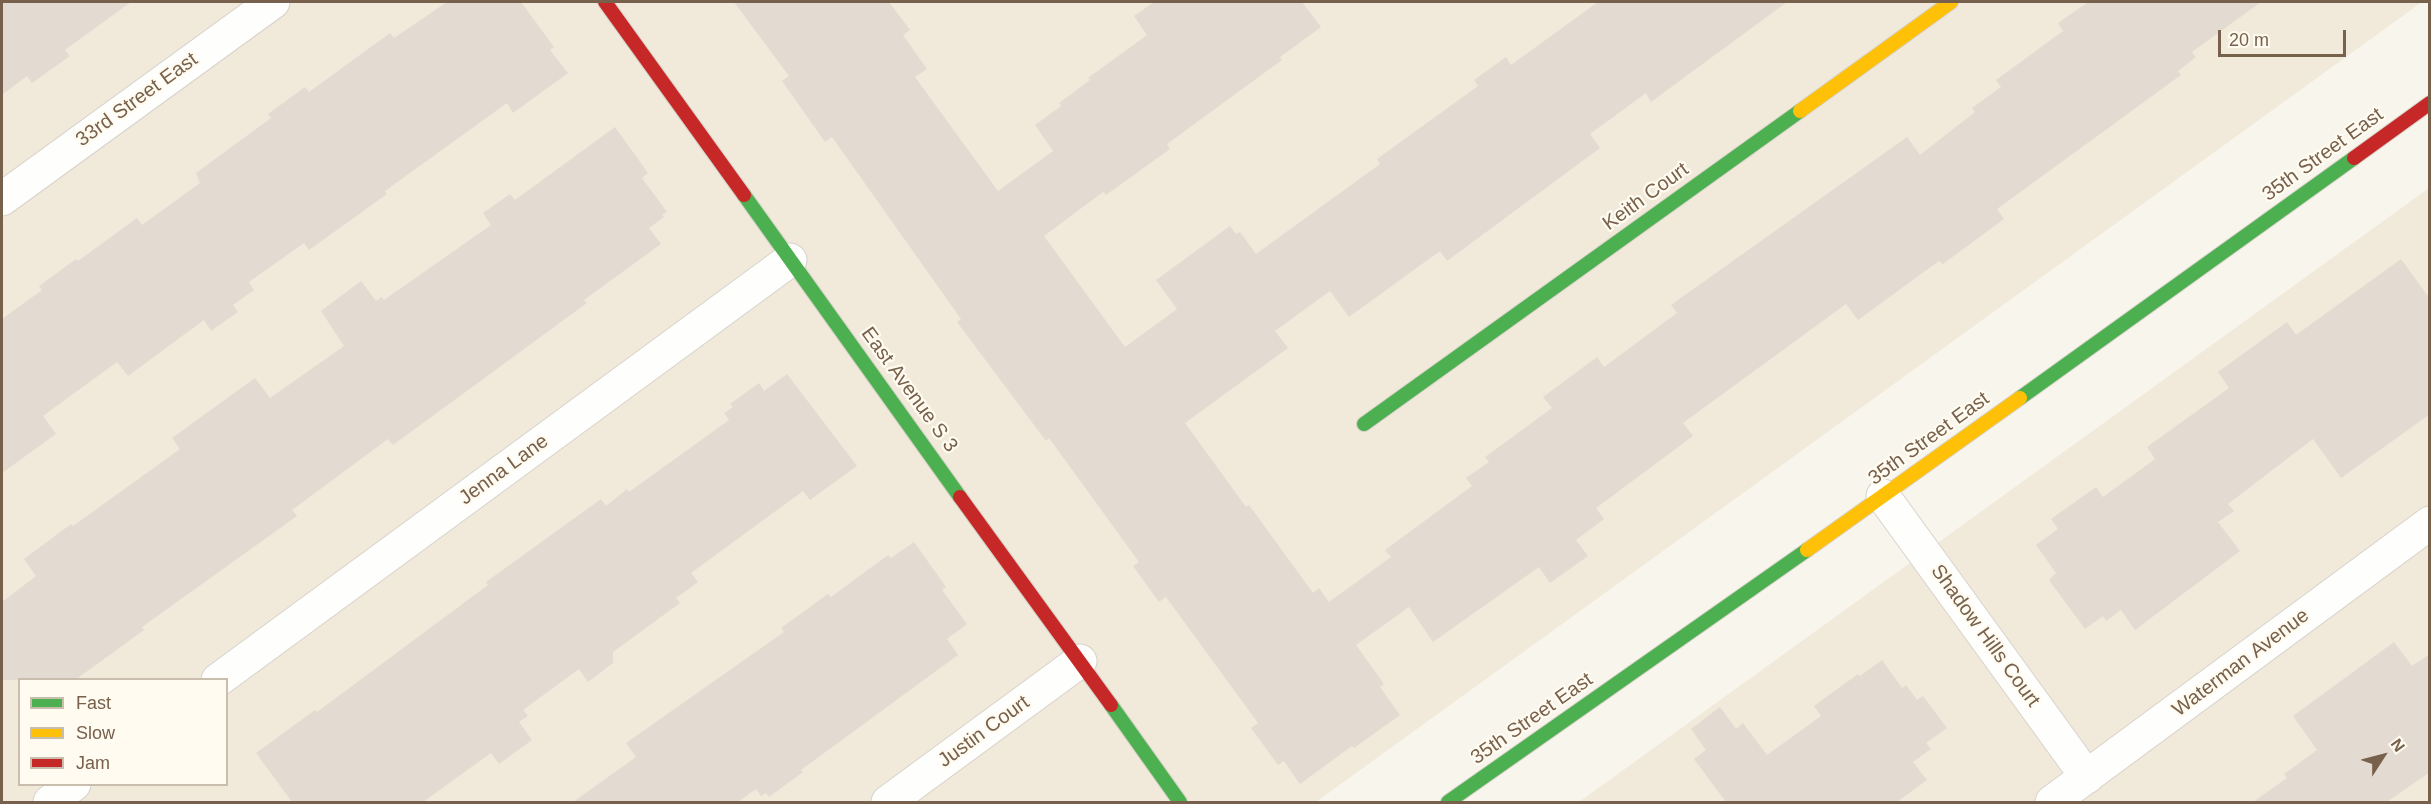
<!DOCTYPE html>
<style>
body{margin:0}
#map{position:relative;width:2431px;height:804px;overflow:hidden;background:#f8f5ed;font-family:Arial,sans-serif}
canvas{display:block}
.frame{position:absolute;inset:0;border:3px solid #77614c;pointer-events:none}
.legend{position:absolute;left:18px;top:678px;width:210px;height:108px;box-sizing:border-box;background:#fffbf0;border:2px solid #c9bdae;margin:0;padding:8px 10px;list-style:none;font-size:18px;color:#77614c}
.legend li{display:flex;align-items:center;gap:12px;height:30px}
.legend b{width:30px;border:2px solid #c9bdae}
.north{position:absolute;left:2353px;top:726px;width:60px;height:60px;-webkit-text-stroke:4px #fffbf0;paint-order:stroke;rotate:54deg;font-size:16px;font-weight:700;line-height:24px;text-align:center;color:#77614c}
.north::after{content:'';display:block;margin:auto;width:21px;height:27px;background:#77614c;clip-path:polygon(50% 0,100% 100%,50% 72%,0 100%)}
.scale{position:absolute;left:2218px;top:30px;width:128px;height:27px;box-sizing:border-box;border:3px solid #77614c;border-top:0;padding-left:8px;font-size:18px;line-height:21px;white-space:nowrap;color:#77614c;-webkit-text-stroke:4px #fffbf0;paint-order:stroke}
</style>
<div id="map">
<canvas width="2431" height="804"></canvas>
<div class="frame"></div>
<ul class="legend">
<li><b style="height:8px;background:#4caf50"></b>Fast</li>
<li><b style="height:8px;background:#ffc107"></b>Slow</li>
<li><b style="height:8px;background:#c62828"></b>Jam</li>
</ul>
<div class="north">N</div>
<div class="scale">20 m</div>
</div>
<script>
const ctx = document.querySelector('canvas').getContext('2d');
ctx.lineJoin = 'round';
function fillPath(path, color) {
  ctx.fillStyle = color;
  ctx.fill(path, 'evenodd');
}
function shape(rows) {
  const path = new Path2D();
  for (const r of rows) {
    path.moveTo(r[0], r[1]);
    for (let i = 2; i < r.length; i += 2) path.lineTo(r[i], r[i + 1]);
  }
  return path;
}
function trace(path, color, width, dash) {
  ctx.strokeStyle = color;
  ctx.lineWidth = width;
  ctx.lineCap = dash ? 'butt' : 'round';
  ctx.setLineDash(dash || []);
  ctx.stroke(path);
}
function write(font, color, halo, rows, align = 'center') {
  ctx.font = font + ' Arial,sans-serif';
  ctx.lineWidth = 4.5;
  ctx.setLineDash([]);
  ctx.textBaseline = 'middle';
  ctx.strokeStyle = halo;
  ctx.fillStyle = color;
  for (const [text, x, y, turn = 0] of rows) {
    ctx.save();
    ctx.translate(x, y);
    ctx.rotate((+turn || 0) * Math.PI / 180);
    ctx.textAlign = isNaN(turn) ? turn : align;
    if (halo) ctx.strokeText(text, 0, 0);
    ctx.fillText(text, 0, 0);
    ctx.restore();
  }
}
fillPath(shape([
 [2,2,2422,2,1316,802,2,802],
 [20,680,226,680,226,784,20,784],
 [2429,188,2429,802,1579,802]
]), '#f1eadb');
fillPath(shape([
 [2,2,131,2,65,50,70,56,32,83,27,76,2,95],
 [447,2,521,2,554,47,550,50,568,73,513,113,507,103,385,191,387,194,309,250,304,243,249,282,254,290,233,305,238,312,211,331,204,320,128,376,117,362,43,416,56,434,2,473,2,319,42,290,39,286,76,259,78,261,137,218,142,225,200,183,196,173,271,118,268,114,305,87,309,92,390,33,394,38],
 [734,2,889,2,910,30,903,35,927,69,915,77,998,191,1053,151,1035,125,1061,106,1059,103,1090,80,1088,78,1147,35,1134,16,1154,2,1302,2,1321,27,1280,57,1282,60,1167,144,1170,149,1106,195,1103,192,1044,236,1125,347,1177,309,1156,280,1230,226,1236,234,1240,232,1256,254,1380,164,1377,159,1478,86,1474,80,1506,57,1511,65,1598,2,1787,2,1651,102,1646,93,1590,134,1600,148,1447,261,1440,251,1349,317,1330,291,1275,331,1288,348,1185,423,1246,507,1249,505,1313,593,1319,588,1329,602,1391,557,1385,550,1472,486,1466,478,1489,462,1485,457,1552,408,1543,397,1597,357,1604,367,1677,313,1671,305,1907,137,1920,155,1975,112,1972,108,2001,87,1996,80,2063,31,2058,23,2088,2,2261,2,2192,52,2196,57,2178,71,2181,75,1997,209,2004,219,1943,264,1939,261,1858,320,1846,304,1683,423,1693,436,1596,508,1604,519,1576,540,1588,556,1550,583,1539,567,1433,642,1409,607,1356,645,1384,684,1380,687,1400,715,1354,748,1352,746,1300,784,1284,761,1278,765,1251,728,1258,723,1166,597,1159,602,1133,566,1139,562,1049,438,1046,441,957,322,961,319,832,137,825,142,782,81,789,76],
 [615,127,648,173,642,178,667,212,662,215,664,217,649,228,661,244,584,300,587,303,393,445,388,439,292,510,297,516,142,627,144,630,75,680,2,680,2,602,36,576,24,559,71,524,73,526,180,449,172,438,255,378,270,398,344,346,321,311,361,281,376,301,382,297,384,300,491,225,483,213,510,194,515,200],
 [2401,259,2430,299,2430,414,2341,478,2313,439,2228,504,2234,511,2218,522,2240,551,2135,630,2121,610,2106,621,2103,616,2085,629,2049,580,2056,573,2036,545,2058,529,2051,519,2096,487,2103,497,2155,459,2147,447,2229,388,2218,372,2287,322,2296,335],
 [787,374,857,466,810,500,803,491,691,573,698,582,676,598,680,603,613,652,613,663,588,682,579,669,523,710,528,716,519,722,532,740,499,764,491,753,423,802,292,802,256,753,315,710,317,712,488,585,486,582,601,499,606,506,627,489,629,492,729,420,724,413,733,407,730,404,759,383,764,391],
 [914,542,946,587,942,590,967,624,947,639,958,655,801,770,803,772,769,797,766,793,761,796,756,789,738,802,573,802,636,757,626,743,784,632,781,628,828,594,831,597,888,555,891,558],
 [2394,642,2412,666,2430,654,2430,772,2387,802,2253,802,2287,778,2284,774,2317,750,2293,716],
 [1882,660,1902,688,1906,685,1917,700,1923,696,1947,728,1926,743,1931,749,1913,762,1927,780,1897,802,1726,802,1694,759,1706,750,1691,729,1720,707,1736,729,1743,723,1767,755,1821,716,1814,706,1858,674,1860,676]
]), '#e3dbd2');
const street = shape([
 [2,199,273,2],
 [1883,496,2087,777],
 [218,680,790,260],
 [50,802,74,784],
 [888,802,1080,661],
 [2052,802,2430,523]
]);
const fast = shape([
 [744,195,960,497],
 [2020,398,2354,158],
 [1364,424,1800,111],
 [1111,705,1180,802],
 [1448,802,1807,550]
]);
const slow = shape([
 [1800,111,1951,2],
 [1807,550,2020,398]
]);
const jam = shape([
 [605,2,744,195],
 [2354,158,2430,103],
 [960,497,1111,705]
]);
trace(street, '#d7d2cb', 35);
trace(fast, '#d6d1c8', 16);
trace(slow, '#d6d1c8', 16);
trace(jam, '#d6d1c8', 16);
trace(street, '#fefefc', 33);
trace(fast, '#4caf50', 14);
trace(slow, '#ffc107', 14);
trace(jam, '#c62828', 14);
write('20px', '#77614c', '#fffbf0', [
 ["33rd Street East",137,100,-36],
 ["35th Street East",2323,155,-36],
 ["Keith Court",1646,197,-36],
 ["East Avenue S 3",909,390,54],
 ["35th Street East",1929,439,-36],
 ["Jenna Lane",504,470,-36],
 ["Shadow Hills Court",1985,636,54],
 ["Waterman Avenue",2241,663,-37],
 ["35th Street East",1532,719,-35],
 ["Justin Court",984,732,-36]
]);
</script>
